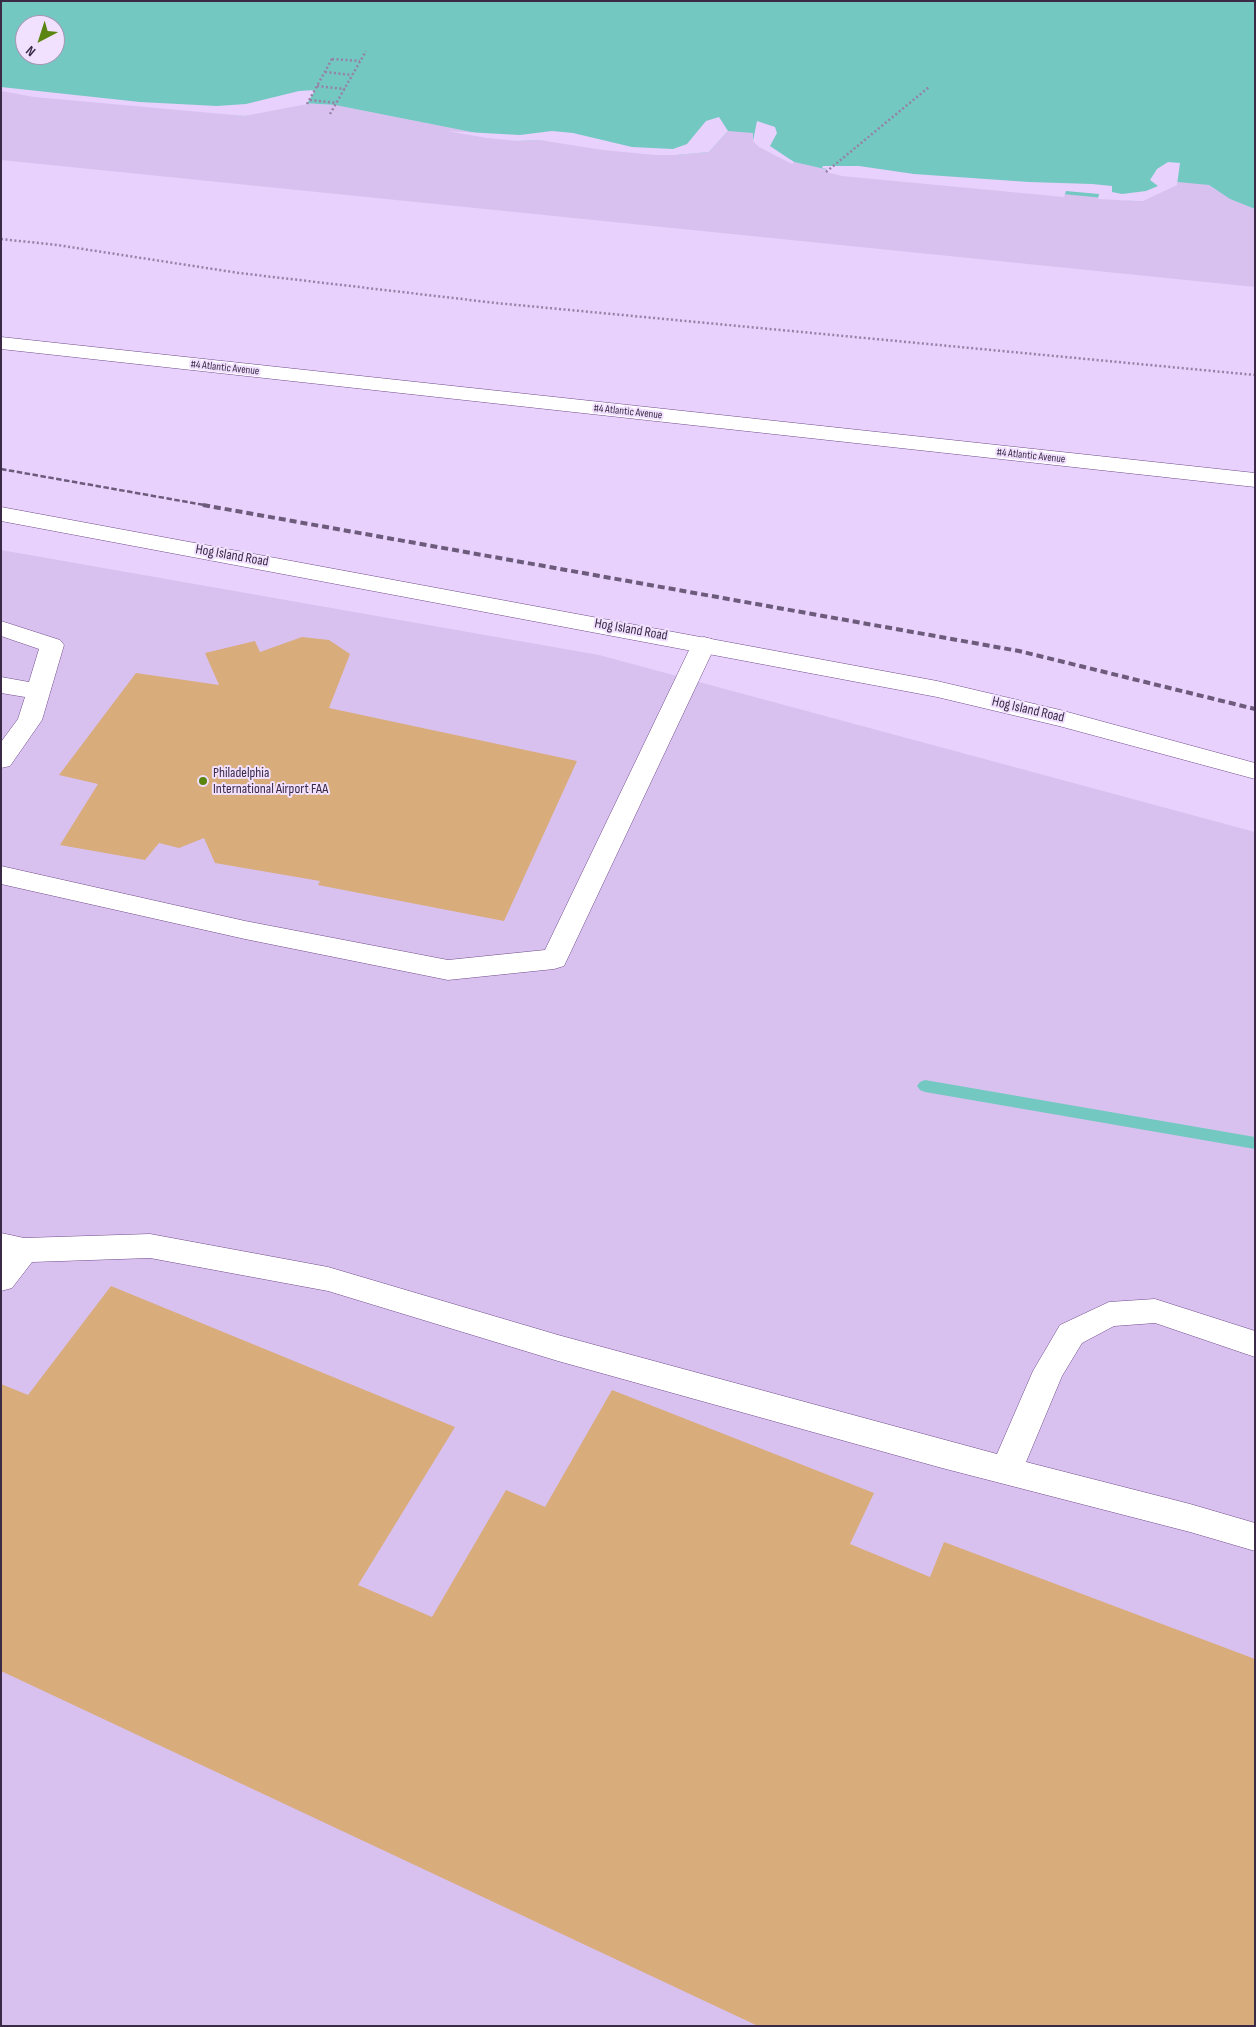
<!DOCTYPE html>
<style>
body{margin:0}
#map{position:relative;width:1256px;height:2027px;overflow:hidden;background:#e8d1fc;font-family:"Sofia Sans Condensed",sans-serif}
canvas{display:block}
.frame{position:absolute;inset:0;border:2px solid #3a2a46;pointer-events:none}
.north{position:absolute;left:15px;top:15px;width:50px;height:50px;box-sizing:border-box;background:#f1e1ff;border:1px solid #a898b5;border-radius:50%;rotate:220deg;font-size:14px;font-weight:700;line-height:20px;text-align:center;color:#3a2a46}
.north::after{content:'';display:block;margin:auto;width:18px;height:22px;background:#5a8510;clip-path:polygon(50% 0,100% 100%,50% 72%,0 100%)}
</style>
<div id="map">
<canvas width="1256" height="2027"></canvas>
<div class="frame"></div>
<div class="north">N</div>
</div>
<script>
const c = document.querySelector('canvas').getContext('2d');
c.lineJoin = 'round';
function fillPath(path, color) { c.fillStyle = color; c.fill(path, 'evenodd'); }
const poly = rows => new Path2D(rows.map(r => 'M' + r).join(''));
function stroke(path, color, width, dash) { c.strokeStyle = color; c.lineWidth = width; c.lineCap = dash ? 'butt' : 'round'; c.setLineDash(dash || []); c.stroke(path); }
function drawText(font, color, halo, rows, align = 'center') {
  c.font = font + ' "Sofia Sans Condensed",sans-serif'; c.lineWidth = 4; c.setLineDash([]); c.textBaseline = 'middle'; c.strokeStyle = halo; c.fillStyle = color; for (const [text, x, y, turn = 0] of rows) {
    c.save(); c.translate(x, y); c.rotate((+turn || 0) * Math.PI / 180); c.textAlign = isNaN(turn) ? turn : align; if (halo) c.strokeText(text, 0, 0); c.fillText(text, 0, 0); c.restore();
  }
}
fillPath(poly([
 [1,1,207,1,1209,185,1230,199,1255,209,1255,287,1,160,1,89,245,116,303,103,335,105,517,141,539,140,676,155,709,152,43,6,25,25],
 [753,141,842,173,794,162],
 [1,550,599,655,1255,832,1255,2026,1,2026]
]), '#d9c1ef');
fillPath(poly([
 [1,1,1255,1,1255,209,1230,199,1209,185,1178,182,1136,201,842,173,794,162,753,141,753,133,728,131,709,152,676,155,539,140,517,141,335,105,303,103,245,116,1,89],
 [25,25,55,25,55,55,25,55]
]), '#74c8c2');
fillPath(poly([
 [1,87,140,102,217,106,246,104,299,91,315,90,307,104,245,116,34,97,1,91],
 [719,117,728,131,709,152,676,155,655,155,603,150,539,140,517,141,487,138,447,131,520,135,552,131,573,133,632,147,673,149,687,144,706,121],
 [757,121,775,127,777,133,770,146,794,162,792,164,759,147,753,141],
 [1168,162,1180,163,1177,185,1143,201,1136,201,1098,199,1099,194,1066,191,1064,197,842,176,826,172,827,169,822,168,823,166,859,166,914,174,1029,182,1092,184,1112,186,1112,192,1122,194,1146,191,1158,186,1150,180,1157,169]
]), '#e8d1fc');
fillPath(poly([
 [925,1080,1255,1137,1255,1149,925,1092,920,1090,917,1086,920,1082,925,1080]
]), '#74c8c2');
fillPath(poly([
 [302,637,329,640,350,654,329,708,577,761,504,921,318,885,320,881,215,863,204,838,179,848,159,843,145,860,60,845,98,784,59,775,136,673,219,685,205,653,255,641,260,652],
 [111,1286,455,1427,358,1585,432,1617,506,1490,545,1507,612,1390,874,1493,850,1544,930,1577,944,1542,1255,1659,1255,2026,758,2026,1,1671,1,1384,28,1395]
]), '#d8ac7b');
const service = poly([
 [1,621,60,640,64,645,42,720,10,766,1,768,1,742,18,719,25,697,1,693,1,677,29,682,39,649,1,636,1,621],
 [704,637,712,639,716,644,564,966,554,969,448,980,245,939,1,884,1,866,245,921,448,960,545,950,692,644,696,639,704,637],
 [1,1233,24,1238,150,1234,328,1267,558,1335,997,1454,1033,1371,1060,1325,1109,1302,1155,1299,1255,1331,1255,1357,1155,1323,1114,1326,1082,1343,1062,1376,1026,1462,1190,1504,1255,1523,1255,1551,1190,1532,942,1468,558,1361,328,1291,150,1258,32,1262,12,1288,1,1291,1,1233]
]);
const minor = poly([
 [1,337,1255,473,1255,487,1,349,1,337]
]);
const tertiary = poly([
 [1,507,937,681,1060,710,1255,763,1255,779,1059,726,937,697,1,521,1,507]
]);
stroke(service, '#714d8c', 1);
stroke(minor, '#714d8c', 1);
stroke(tertiary, '#714d8c', 1);
stroke(poly([
 [332,59,360,61],
 [325,72,352,75],
 [317,86,345,89],
 [310,100,337,103],
 [307,104,333,57],
 [330,114,366,51],
 [826,172,929,87],
 [1,239,57,245,239,273,496,303,1255,375]
]), '#9682a6', 2.5, [2, 2.5]);
fillPath(service, '#fff');
fillPath(minor, '#fff');
fillPath(tertiary, '#fff');
stroke(poly([
 [1,469,210,506]
]), '#6d5b7c', 2.5, [5.5, 2.5]);
stroke(poly([
 [203,505,1019,651,1255,709]
]), '#6d5b7c', 4, [7, 4]);
for (const [x, y, r, color] of [
 [203,781,5,"#5a8510"]
]) { const dot = new Path2D(); dot.arc(x, y, r, 0, 2 * Math.PI); c.fillStyle = color; c.fill(dot); stroke(dot, '#f1e1ff', 2); }
drawText('11px', '#3a2a46', '#f1e1ff', [
 ["#4 Atlantic Avenue",225,368,6],
 ["#4 Atlantic Avenue",628,412,6],
 ["#4 Atlantic Avenue",1031,456,6]
]);
drawText('14px', '#3a2a46', '#f1e1ff', [
 ["Hog Island Road",232,556,10],
 ["Hog Island Road",631,630,10],
 ["Hog Island Road",1028,710,13]
]);
drawText('14px', '#3a2a46', '#f1e1ff', [
 ["Philadelphia",213,773],
 ["International Airport FAA",213,789]
], 'left');
</script>
